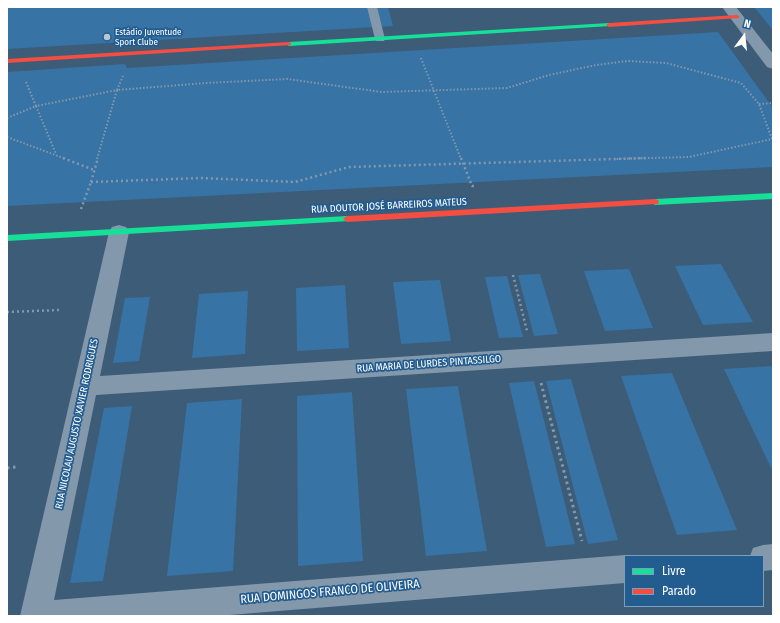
<!DOCTYPE html>
<meta charset="utf-8">
<style>
body{margin:0}
#map{position:relative;width:780px;height:623px;overflow:hidden;background:#3c5c78;font-family:"Fira Sans Condensed",sans-serif}
canvas{display:block}
.frame{position:absolute;inset:0;border:8px solid #fff;pointer-events:none}
.legend{position:absolute;left:624px;top:555px;width:140px;height:52px;box-sizing:border-box;background:#235d90;border:1px solid #7b9ebc;margin:0;padding:5px 7px;list-style:none;font-size:12px;color:#fff}
.legend li{display:flex;align-items:center;gap:8px;height:20px}
.legend b{width:20px;border:1px solid #7b9ebc}
.north{position:absolute;left:724px;top:16px;width:40px;height:40px;-webkit-text-stroke:3px #235d90;paint-order:stroke;rotate:15deg;font-size:11px;font-weight:700;line-height:16px;text-align:center;color:#fff}
.north::after{content:'';display:block;margin:auto;width:14px;height:18px;background:#fff;clip-path:polygon(50% 0,100% 100%,50% 72%,0 100%)}
</style>
<div id="map">
<canvas width="780" height="623"></canvas>
<div class="frame"></div>
<ul class="legend">
<li><b style="height:5px;background:#16e098"></b>Livre</li>
<li><b style="height:5px;background:#f24e42"></b>Parado</li>
</ul>
<div class="north">N</div>
</div>
<script>
const c = document.querySelector('canvas').getContext('2d');
c.lineJoin = 'round';
function fillPath(path, color) { c.fillStyle = color; c.fill(path, 'evenodd'); }
const poly = rows => new Path2D(rows.map(r => 'M' + r).join(''));
function stroke(path, color, width, dash) { c.strokeStyle = color; c.lineWidth = width; c.lineCap = dash ? 'butt' : 'round'; c.setLineDash(dash || []); c.stroke(path); }
function drawText(font, color, halo, rows, align = 'center') {
  c.font = font + ' "Fira Sans Condensed",sans-serif'; c.lineWidth = 3.5; c.setLineDash([]); c.textBaseline = 'middle'; c.strokeStyle = halo; c.fillStyle = color; for (const [text, x, y, turn = 0] of rows) {
    c.save(); c.translate(x, y); c.rotate((+turn || 0) * Math.PI / 180); c.textAlign = isNaN(turn) ? turn : align; if (halo) c.strokeText(text, 0, 0); c.fillText(text, 0, 0); c.restore();
  }
}
fillPath(poly([
 [7,7,388,7,393,26,7,49],
 [754,7,773,7,773,30],
 [718,32,773,108,773,167,7,206,7,72,125,64,127,68],
 [721,264,753,322,703,325,675,266],
 [629,269,653,328,605,331,584,271],
 [540,274,558,334,534,336,518,275],
 [507,276,523,337,499,338,485,277],
 [440,280,451,341,401,344,393,282],
 [345,285,349,348,297,351,296,288],
 [248,291,245,354,192,358,199,294],
 [150,297,139,361,113,363,125,298],
 [773,366,773,472,724,369],
 [672,373,737,530,677,535,621,376],
 [571,379,592,453,618,540,588,544,546,381],
 [534,381,553,456,575,544,546,547,509,383],
 [458,386,487,551,426,556,406,389],
 [352,392,363,561,298,566,297,396],
 [242,399,233,571,167,576,187,403],
 [132,406,103,581,70,583,104,408]
]), '#3873a6');
stroke(poly([
 [421,58,461,159],
 [26,82,36,106,117,90,123,76],
 [759,104,773,103],
 [7,118,36,106,56,154],
 [7,137,66,159],
 [97,159,117,90,206,83,287,79,382,92,507,88,549,75,596,65,628,61,666,63,741,83,759,104,772,139,689,157,614,159]
]), '#8398ab', 2, [1.5, 2]);
stroke(poly([
 [63,158,94,170],
 [461,158,472,186,475,186],
 [91,182,98,158],
 [91,182,201,178,295,182,349,167,648,158],
 [81,209,91,182],
 [513,275,527,331],
 [7,312,59,310]
]), '#8398ab', 2.5, [2, 3]);
stroke(poly([
 [541,383,582,541],
 [7,468,16,467]
]), '#8398ab', 3, [2.5, 3.5]);
fillPath(poly([
 [367,7,377,7,385,39,384,41,376,41,375,39,367,7]
]), '#8398ab');
fillPath(poly([
 [722,7,736,7,773,54,773,69,767,67,722,7],
 [119,225,126,227,129,232,100,376,773,333,773,351,96,395,54,600,625,555,627,556,625,556,625,583,217,616,20,616,109,232,112,227,119,225],
 [773,544,773,570,763,571,763,556,750,556,753,548,763,545,773,544]
]), '#8398ab');
fillPath(poly([
 [609,23,611,24,611,26,289,46,286,44,289,42,609,23],
 [773,193,773,199,655,205,651,202,655,199,773,193],
 [347,216,351,219,350,221,7,241,7,235,347,216]
]), '#16e098');
fillPath(poly([
 [737,15,739,16,739,18,609,27,606,25,609,23,737,15],
 [289,42,291,43,291,45,7,63,7,59,289,42],
 [655,199,658,200,659,202,658,204,347,222,343,219,347,216,655,199]
]), '#f24e42');
for (const [x, y, r, color] of [
 [107,37,4,"#bbc6d0"]
]) { const dot = new Path2D(); dot.arc(x, y, r, 0, 2 * Math.PI); c.fillStyle = color; c.fill(dot); stroke(dot, '#235d90', 1.5); }
drawText('9px', '#fff', '#235d90', [
 ["Estádio Juventude",115,32],
 ["Sport Clube",115,42]
], 'left');
drawText('10px', '#fff', '#235d90', [
 ["RUA DOUTOR JOSÉ BARREIROS MATEUS",389,206,-3],
 ["RUA MARIA DE LURDES PINTASSILGO",429,364,-4],
 ["RUA NICOLAU AUGUSTO XAVIER RODRIGUES",77,424,-78]
]);
drawText('12px', '#fff', '#235d90', [
 ["RUA DOMINGOS FRANCO DE OLIVEIRA",330,592,-5]
]);
</script>
